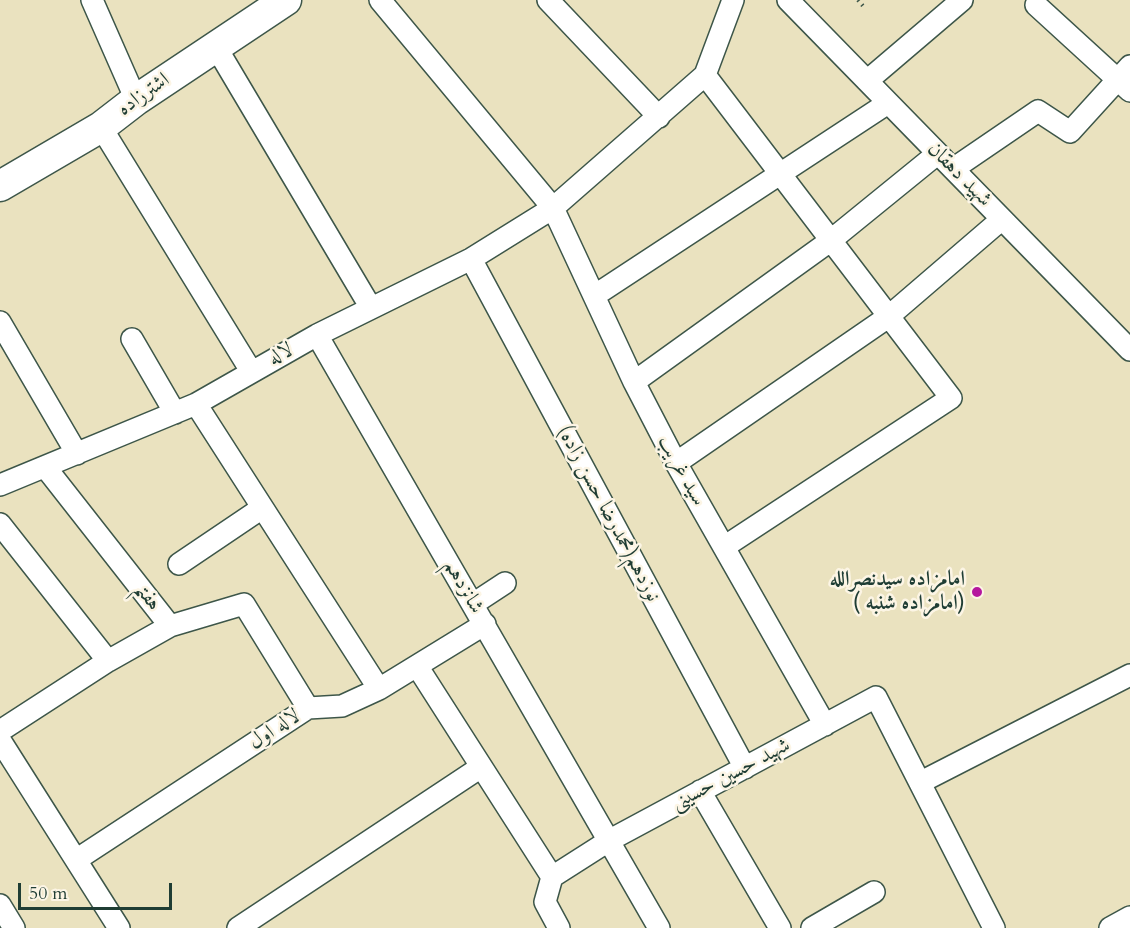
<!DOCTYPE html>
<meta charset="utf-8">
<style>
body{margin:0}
#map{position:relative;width:1130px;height:928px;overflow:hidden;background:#eae2bf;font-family:Cardo,serif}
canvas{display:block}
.scale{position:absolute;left:18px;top:883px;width:154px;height:27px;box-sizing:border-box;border:3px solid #1f3d34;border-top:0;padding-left:8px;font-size:18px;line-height:21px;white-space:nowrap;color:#1f3d34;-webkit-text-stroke:4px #fcf5e5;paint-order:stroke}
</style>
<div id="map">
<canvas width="1130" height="928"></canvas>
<div class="scale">50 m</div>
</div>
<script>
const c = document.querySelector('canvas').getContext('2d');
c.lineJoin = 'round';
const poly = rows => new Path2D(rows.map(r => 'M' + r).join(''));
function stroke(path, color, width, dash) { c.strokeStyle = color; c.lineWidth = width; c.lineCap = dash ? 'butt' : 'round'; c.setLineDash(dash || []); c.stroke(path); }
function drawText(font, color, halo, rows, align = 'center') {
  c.font = font + ' Cardo,Amiri,serif'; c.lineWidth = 5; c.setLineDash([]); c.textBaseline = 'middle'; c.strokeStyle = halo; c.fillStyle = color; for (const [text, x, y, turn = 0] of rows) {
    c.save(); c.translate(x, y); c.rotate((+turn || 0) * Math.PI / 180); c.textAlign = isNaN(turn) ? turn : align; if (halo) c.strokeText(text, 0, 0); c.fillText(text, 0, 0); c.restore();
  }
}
const street = poly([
 [92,0,136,100],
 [380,0,553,208,634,382,676,463,825,725],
 [548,0,659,117],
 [788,0,1130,350],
 [1036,5,1130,91],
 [216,47,371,308],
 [705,75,951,398,724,547],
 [867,81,962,0],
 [101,127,251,371],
 [953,169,1038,111,1070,132,1130,66],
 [471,259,745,768],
 [594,296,888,103],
 [0,322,77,454],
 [317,335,659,928],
 [132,339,175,413],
 [634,382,830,241,937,154],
 [196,404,379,689],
 [676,463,888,317,1002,219],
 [46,468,170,626,244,604,308,708],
 [0,485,196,404,317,335,471,259,553,208,705,75,733,0],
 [0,524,108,661],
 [179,564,262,508],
 [473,604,505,583],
 [417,666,552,877],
 [0,731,108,661,170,626],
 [0,740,119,928],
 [921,782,1130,675],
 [700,791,780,928],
 [76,860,308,708,342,706,379,689,485,624],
 [0,905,14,928],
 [238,928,481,767],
 [559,928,545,902,552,877,610,840,876,697,994,928],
 [812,928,874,892],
 [1110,928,1130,917]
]);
const secondary = poly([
 [0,186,101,127,136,100,286,0]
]);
stroke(street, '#3d5649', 24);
stroke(secondary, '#3d5649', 33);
stroke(poly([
 [858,0,863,6]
]), '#3d5649', 4, [1.5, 4.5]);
stroke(street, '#fff', 21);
stroke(secondary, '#fff', 30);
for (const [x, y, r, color] of [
 [977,592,6,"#b5179e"]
]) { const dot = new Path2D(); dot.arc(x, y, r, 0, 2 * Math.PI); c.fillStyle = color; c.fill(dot); stroke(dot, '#fcf5e5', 2); }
drawText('21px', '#1f3d34', '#fcf5e5', [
 ["اشترزاده",144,95,-35],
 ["شهید دهقان",959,175,45],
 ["لاله",281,355,-29],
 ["سید غریب",681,471,61],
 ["نوزدهم(محمدرضا حسن زاده)",608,514,62],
 ["شانزدهم",463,587,60],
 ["هفتم",147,597,52],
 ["لاله اول",275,730,-33],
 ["شهید حسین حسینی",731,775,-28]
]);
drawText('bold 21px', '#1f3d34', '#fcf5e5', [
 ["امامزاده سیدنصرالله",965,580],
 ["( امامزاده شنبه)",965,604]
], 'right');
</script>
